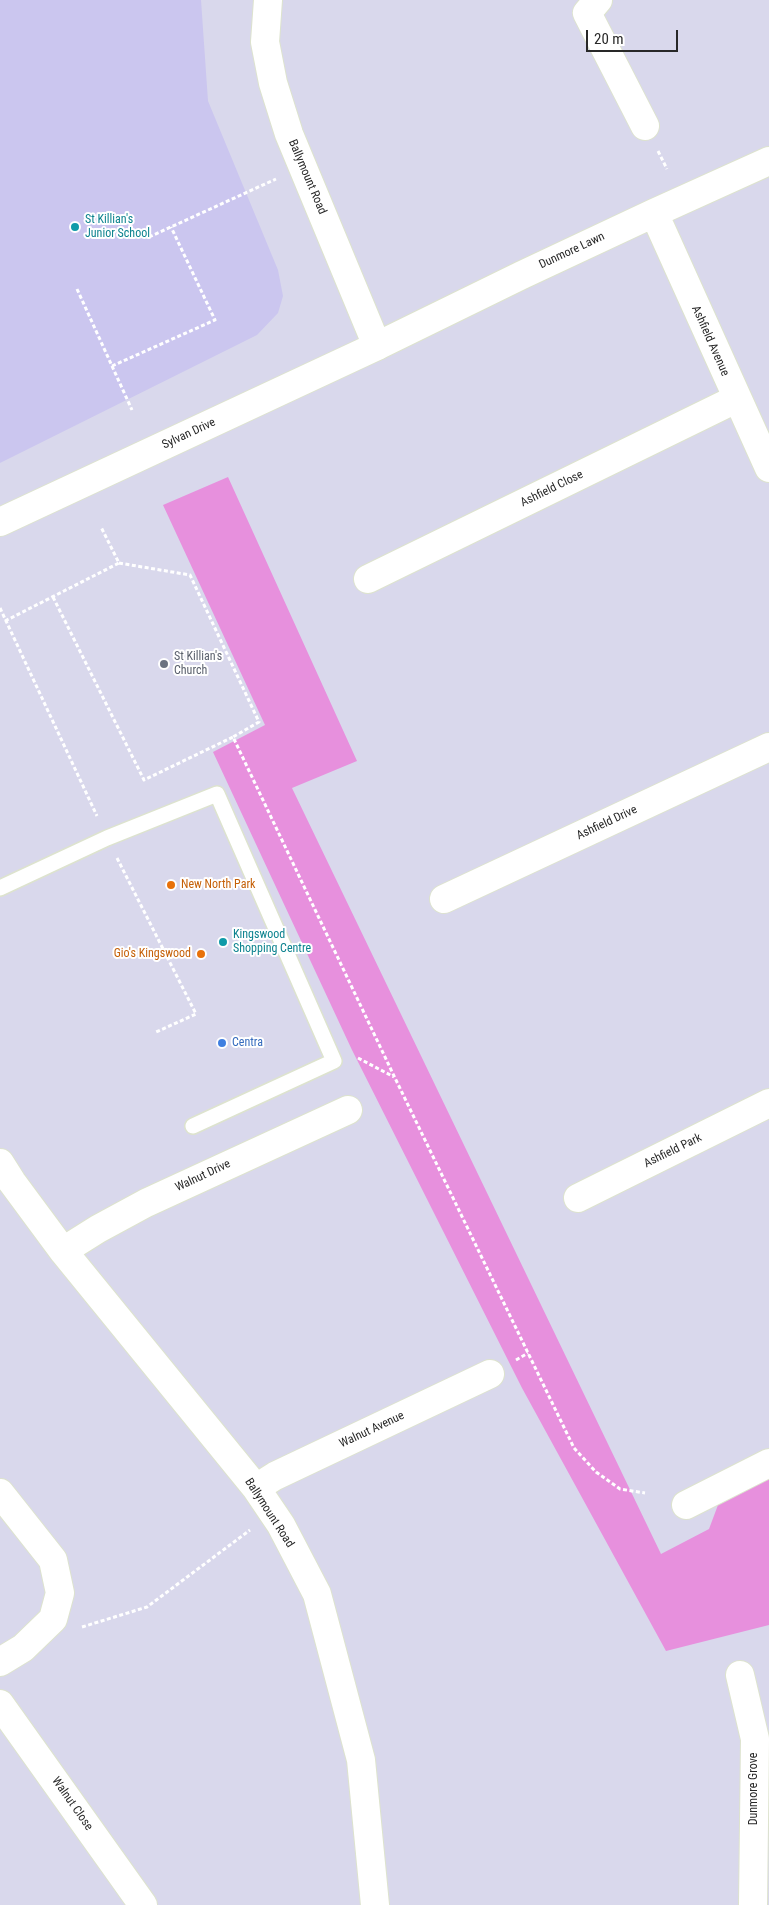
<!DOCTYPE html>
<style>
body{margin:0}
#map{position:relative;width:769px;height:1905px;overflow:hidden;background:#d9d8ec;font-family:"Roboto Condensed",sans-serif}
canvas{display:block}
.scale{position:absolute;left:586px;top:30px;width:92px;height:22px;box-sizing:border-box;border:2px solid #282828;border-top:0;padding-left:6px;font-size:15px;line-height:18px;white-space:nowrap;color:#282828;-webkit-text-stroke:4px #fff;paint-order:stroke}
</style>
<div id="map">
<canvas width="769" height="1905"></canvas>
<div class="scale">20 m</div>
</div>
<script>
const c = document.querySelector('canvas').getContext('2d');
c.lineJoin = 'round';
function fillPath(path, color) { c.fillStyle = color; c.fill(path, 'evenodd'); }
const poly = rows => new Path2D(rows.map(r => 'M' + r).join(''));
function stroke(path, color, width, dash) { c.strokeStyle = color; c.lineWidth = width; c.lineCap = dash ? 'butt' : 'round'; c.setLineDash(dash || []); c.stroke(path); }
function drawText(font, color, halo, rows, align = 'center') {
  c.font = font + ' "Roboto Condensed",sans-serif'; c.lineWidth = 4; c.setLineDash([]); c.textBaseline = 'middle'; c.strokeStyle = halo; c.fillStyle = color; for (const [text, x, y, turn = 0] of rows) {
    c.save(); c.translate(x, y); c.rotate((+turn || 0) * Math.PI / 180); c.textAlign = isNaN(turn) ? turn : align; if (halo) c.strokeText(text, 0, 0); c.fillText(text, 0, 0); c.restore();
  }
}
fillPath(poly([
 [0,0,201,0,208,101,278,270,283,296,278,313,257,335,0,463]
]), '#cbc6ef');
fillPath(poly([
 [228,477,357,761,292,788,661,1554,709,1529,718,1505,769,1479,769,1625,666,1651,522,1388,352,1050,213,752,265,725,163,505]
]), '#e790dd');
const service = poly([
 [0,888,107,838,217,794,334,1061,193,1126]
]);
const minor = poly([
 [598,0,587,13,645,126],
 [654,213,769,468],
 [377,346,522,275,654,213,769,161],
 [368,579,736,399],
 [444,899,769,747],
 [0,1163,12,1182,63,1251,256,1488,281,1525,317,1594,361,1760,375,1905],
 [578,1198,769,1103],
 [63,1251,98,1229,146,1203,348,1110],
 [256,1488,275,1476,490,1374],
 [0,1493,53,1560,60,1593,53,1619,23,1648,0,1662],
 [686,1505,769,1463],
 [740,1675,755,1739,753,1905],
 [0,1704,143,1905]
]);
const tertiary = poly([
 [0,522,377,346,289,134,273,83,265,42,268,0]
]);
stroke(service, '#dde3ce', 18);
stroke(minor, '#dde3ce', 30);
stroke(tertiary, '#dde3ce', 30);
stroke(poly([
 [658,151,667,169],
 [149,237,276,179],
 [77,289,132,410],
 [112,366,215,320,171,227],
 [119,563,190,575,259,722,233,737,395,1078,574,1448,596,1472,620,1489,645,1493],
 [53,597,144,780,233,737],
 [0,608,97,816],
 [5,621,119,563,101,527],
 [117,858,196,1014,154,1033],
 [358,1058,394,1077],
 [516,1360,528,1353],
 [82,1627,147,1607,250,1530]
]), '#fff', 3, [4, 2.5]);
stroke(service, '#fff', 15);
stroke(minor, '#fff', 28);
stroke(tertiary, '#fff', 28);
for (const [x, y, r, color] of [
 [75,227,5,"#0f9aa8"],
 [164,664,5,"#6b7280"],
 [171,885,5,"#e8710a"],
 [223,942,5,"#0f9aa8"],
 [201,954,5,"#e8710a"],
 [222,1043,5,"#3f7fe0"]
]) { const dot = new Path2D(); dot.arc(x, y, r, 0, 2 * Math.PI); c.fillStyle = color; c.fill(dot); stroke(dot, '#fff', 2); }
drawText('12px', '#282828', '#fff', [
 ["Ballymount Road",307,177,67],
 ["Dunmore Lawn",572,251,-25],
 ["Ashfield Avenue",710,341,66],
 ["Sylvan Drive",189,434,-25],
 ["Ashfield Close",552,489,-26],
 ["Ashfield Drive",607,823,-25],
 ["Ashfield Park",673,1151,-26],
 ["Walnut Drive",203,1176,-25],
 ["Walnut Avenue",372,1430,-25],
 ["Ballymount Road",269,1513,57],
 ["Dunmore Grove",754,1789,-90],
 ["Walnut Close",72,1804,55]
]);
drawText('12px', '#0d838f', '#fff', [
 ["St Killian's",85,220],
 ["Junior School",85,234],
 ["Kingswood",233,935],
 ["Shopping Centre",233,949]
], 'left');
drawText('12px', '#5b616d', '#fff', [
 ["St Killian's",174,657],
 ["Church",174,671]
], 'left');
drawText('12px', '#c56008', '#fff', [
 ["New North Park",181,885],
 ["Gio's Kingswood",191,954,"right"]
], 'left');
drawText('12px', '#366cbe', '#fff', [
 ["Centra",232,1043]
], 'left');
</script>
